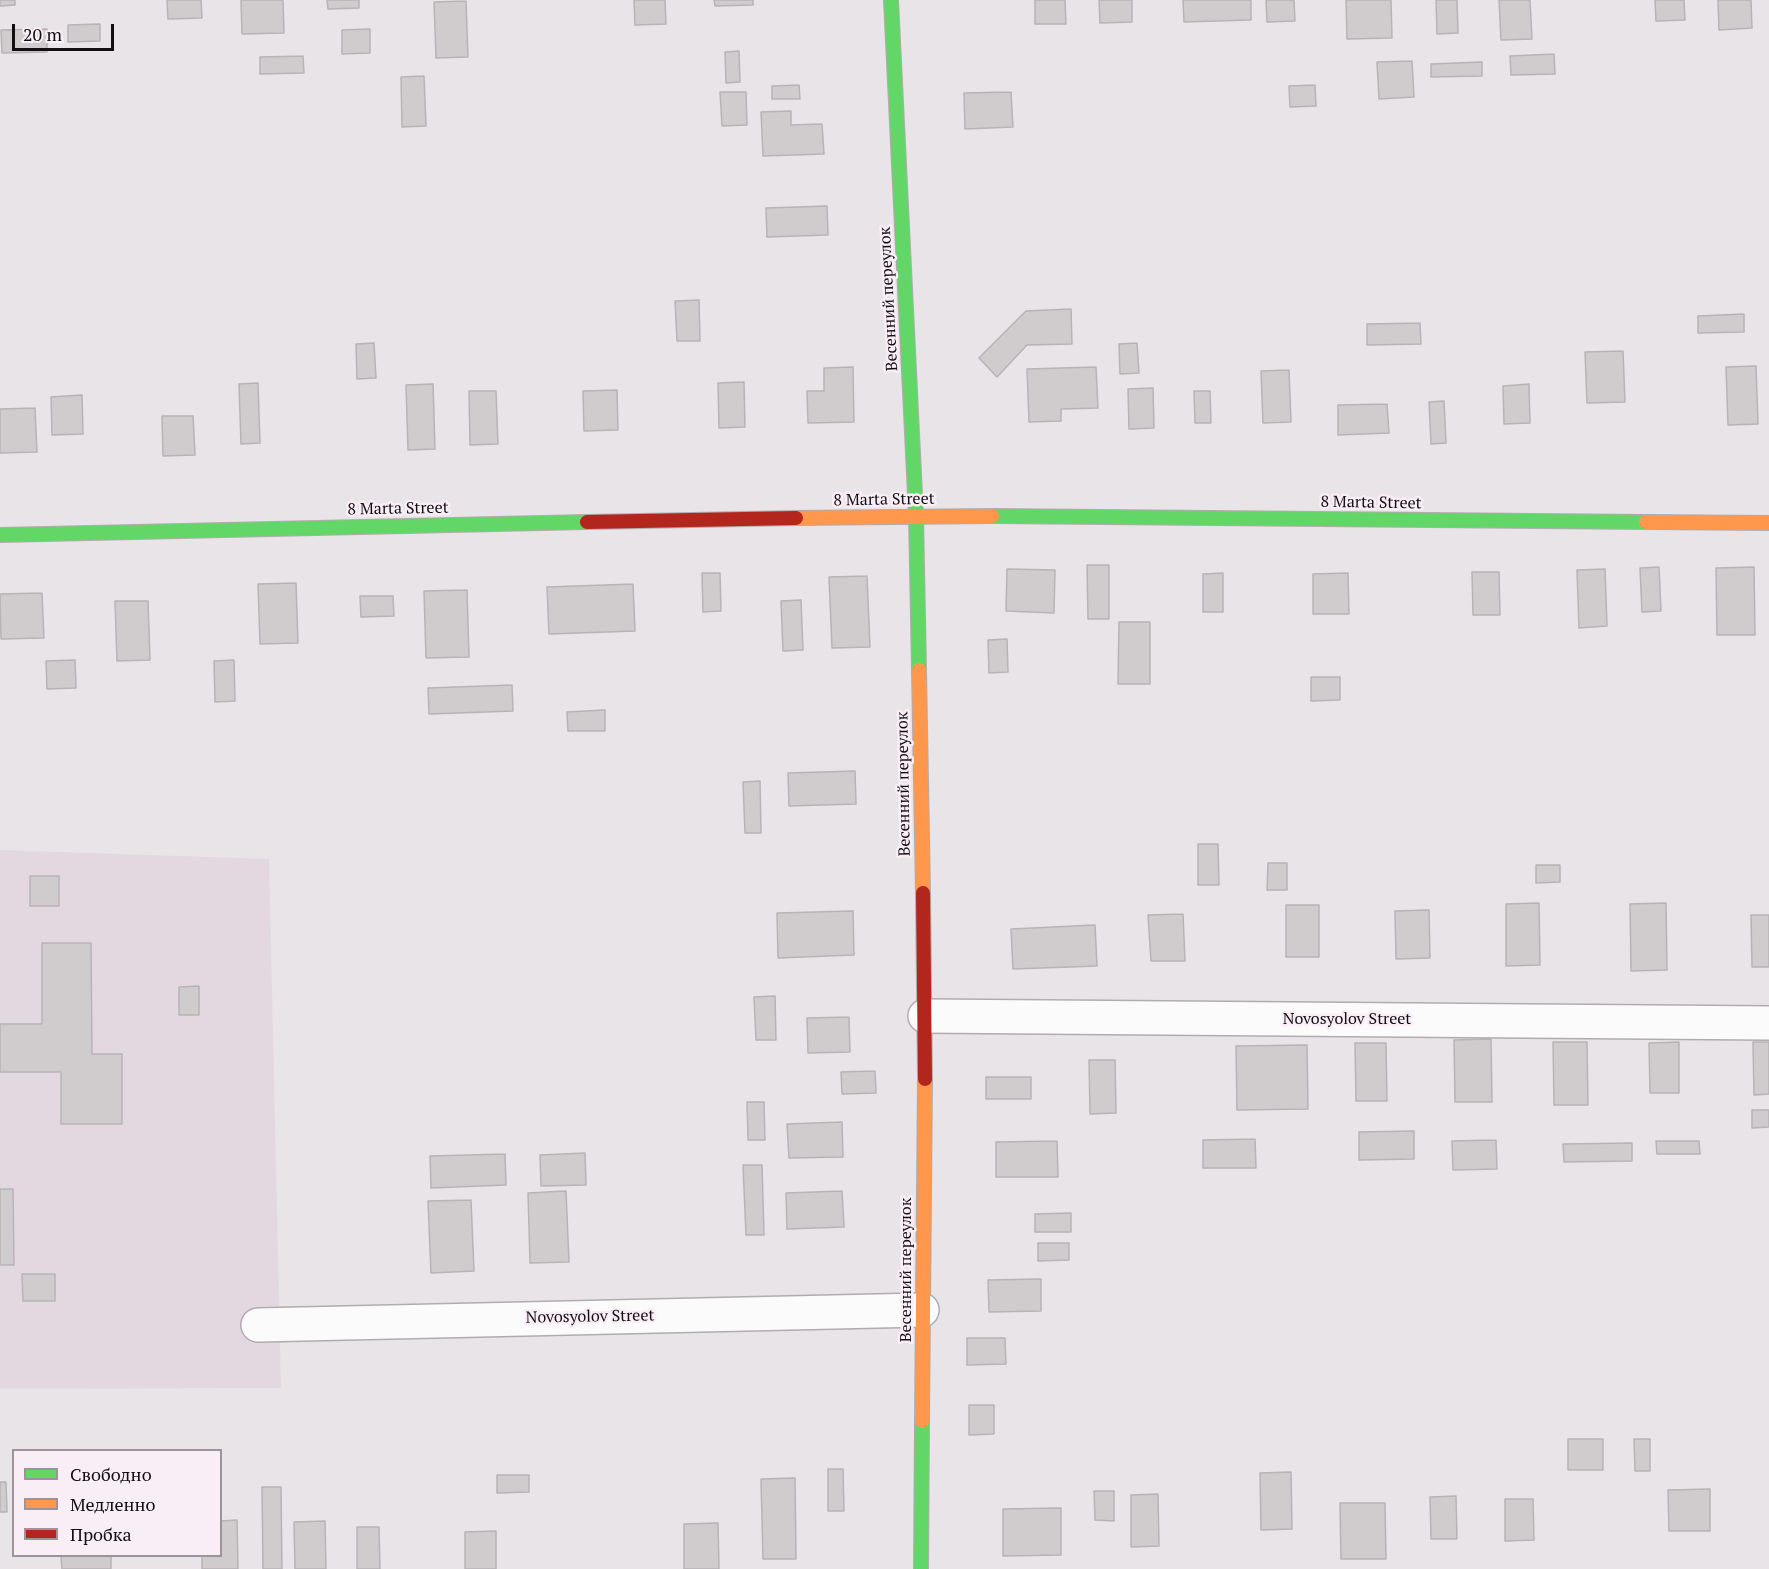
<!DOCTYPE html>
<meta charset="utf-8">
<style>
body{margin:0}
#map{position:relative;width:1769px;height:1569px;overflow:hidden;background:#e9e4e7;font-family:"PT Serif",serif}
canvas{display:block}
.legend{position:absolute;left:12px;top:1449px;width:210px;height:108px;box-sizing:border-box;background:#faeef6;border:2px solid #9d949a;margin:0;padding:8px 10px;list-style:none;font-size:18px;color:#120e11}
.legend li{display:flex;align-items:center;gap:12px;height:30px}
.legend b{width:30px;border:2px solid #9d949a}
.scale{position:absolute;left:12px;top:24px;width:102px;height:27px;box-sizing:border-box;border:3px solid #120e11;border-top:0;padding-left:8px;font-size:18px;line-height:21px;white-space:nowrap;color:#120e11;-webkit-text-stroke:4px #faeef6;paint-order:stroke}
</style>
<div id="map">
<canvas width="1769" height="1569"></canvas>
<ul class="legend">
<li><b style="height:8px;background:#63d668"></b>Свободно</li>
<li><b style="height:8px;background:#ff974d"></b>Медленно</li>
<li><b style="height:8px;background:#b3261e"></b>Пробка</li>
</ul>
<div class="scale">20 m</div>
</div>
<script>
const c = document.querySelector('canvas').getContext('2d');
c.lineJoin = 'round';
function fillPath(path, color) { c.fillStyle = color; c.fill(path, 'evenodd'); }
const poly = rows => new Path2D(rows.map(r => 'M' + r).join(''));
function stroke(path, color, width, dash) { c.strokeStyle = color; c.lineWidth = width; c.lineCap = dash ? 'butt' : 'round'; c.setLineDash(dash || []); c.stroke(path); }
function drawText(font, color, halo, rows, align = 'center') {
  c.font = font + ' "PT Serif",serif'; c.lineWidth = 5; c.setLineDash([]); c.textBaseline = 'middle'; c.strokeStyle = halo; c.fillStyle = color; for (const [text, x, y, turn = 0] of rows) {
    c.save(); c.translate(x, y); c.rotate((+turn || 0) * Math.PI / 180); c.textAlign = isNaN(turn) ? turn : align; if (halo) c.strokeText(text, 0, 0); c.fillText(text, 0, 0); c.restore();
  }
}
fillPath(poly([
 [0,850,269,859,281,1388,0,1389]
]), '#e4d8e0');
const building = poly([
 [0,0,15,0,15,5,0,6,0,0],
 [167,0,201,0,202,18,168,19,167,0],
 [241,0,283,0,284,33,242,34,241,0],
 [327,0,359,0,359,8,328,9,327,0],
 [634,0,665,0,666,24,635,25,634,0],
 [714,0,753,0,753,5,715,6,714,0],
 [1035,0,1065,0,1066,24,1035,24,1035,0],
 [1099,0,1132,0,1132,22,1100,23,1099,0],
 [1183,0,1251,0,1251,20,1184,22,1183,0],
 [1266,0,1294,0,1295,21,1267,22,1266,0],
 [1346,0,1391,0,1392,38,1347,39,1346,0],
 [1436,0,1457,0,1458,33,1437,34,1436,0],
 [1499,0,1530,0,1532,39,1501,40,1499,0],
 [1655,0,1684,0,1685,20,1656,21,1655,0],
 [1718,0,1751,0,1752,28,1719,30,1718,0],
 [466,1,468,57,436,58,434,2,466,1],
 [100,24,100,41,68,42,68,25,100,24],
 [47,29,47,52,2,53,1,30,47,29],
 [370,29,370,53,342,54,342,30,370,29],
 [739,51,740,82,726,83,725,52,739,51],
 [1554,54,1555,74,1511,75,1510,56,1554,54],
 [303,56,304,73,260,74,260,57,303,56],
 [1412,61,1414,97,1379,99,1377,62,1412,61],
 [1482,62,1482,76,1431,77,1431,64,1482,62],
 [424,76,426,126,402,127,401,77,424,76],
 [799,85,800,99,772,99,772,86,799,85],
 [1315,85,1316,106,1290,107,1289,86,1315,85],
 [720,92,746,92,747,125,722,126,720,92],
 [1011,92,1013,127,965,129,964,93,1011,92],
 [791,111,791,125,822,124,824,154,763,156,761,112,791,111],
 [827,206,828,235,767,237,766,208,827,206],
 [699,300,700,341,677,341,675,301,699,300],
 [1071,309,1072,344,1027,345,997,377,979,358,1026,311,1071,309],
 [1744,314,1744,332,1698,333,1698,316,1744,314],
 [1420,323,1421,344,1367,345,1367,324,1420,323],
 [374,343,376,378,357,379,356,344,374,343],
 [1137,343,1139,373,1120,374,1119,344,1137,343],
 [1623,351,1625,402,1587,403,1585,352,1623,351],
 [1756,366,1758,424,1728,425,1726,367,1756,366],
 [853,367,854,422,808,423,807,391,824,391,824,368,853,367],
 [1096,367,1098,408,1061,409,1061,421,1029,422,1027,369,1096,367],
 [1289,370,1291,422,1263,423,1261,371,1289,370],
 [744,382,745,427,719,428,718,383,744,382],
 [258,383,260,443,241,444,239,384,258,383],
 [433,384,435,449,408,450,406,385,433,384],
 [1529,384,1530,423,1504,424,1503,386,1529,384],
 [1153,388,1154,428,1129,429,1128,389,1153,388],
 [617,390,618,430,584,431,583,391,617,390],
 [469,391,496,391,498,444,470,445,469,391],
 [1194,391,1210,391,1211,423,1195,423,1194,391],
 [82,395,83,434,52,435,51,397,82,395],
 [1444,401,1446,443,1431,444,1429,402,1444,401],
 [1387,404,1389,433,1338,435,1338,405,1387,404],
 [35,408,37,452,0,453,0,409,35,408],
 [162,416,193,416,195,455,163,456,162,416],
 [1087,565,1109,565,1109,619,1088,619,1087,565],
 [1659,567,1661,611,1642,612,1640,568,1659,567],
 [1754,567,1755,635,1717,635,1716,568,1754,567],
 [1007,569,1055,570,1054,613,1006,611,1007,569],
 [1605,569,1607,626,1579,628,1577,570,1605,569],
 [1472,572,1499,572,1500,615,1473,615,1472,572],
 [702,573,720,573,721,611,703,612,702,573],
 [1223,573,1223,612,1203,612,1203,574,1223,573],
 [1348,573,1349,614,1313,614,1313,574,1348,573],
 [867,576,870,647,832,648,829,577,867,576],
 [296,583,298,643,260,644,258,584,296,583],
 [633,584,635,631,549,634,547,587,633,584],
 [467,590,469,657,426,658,424,591,467,590],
 [42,593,44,638,1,639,0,594,42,593],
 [360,596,393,596,394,616,361,617,360,596],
 [801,600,803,650,783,651,781,601,801,600],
 [115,601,148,601,150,660,117,661,115,601],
 [1119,622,1150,622,1150,684,1118,684,1119,622],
 [1007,639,1008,672,989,673,988,640,1007,639],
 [75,660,76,688,47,689,46,661,75,660],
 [234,660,235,701,215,702,214,661,234,660],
 [1311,677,1340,677,1340,700,1311,701,1311,677],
 [512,685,513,711,429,714,428,688,512,685],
 [605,710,605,731,568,731,567,712,605,710],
 [855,771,856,804,789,806,788,773,855,771],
 [760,781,761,833,745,833,743,782,760,781],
 [1198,844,1218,844,1219,885,1198,885,1198,844],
 [1268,863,1287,863,1287,890,1267,890,1268,863],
 [1536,865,1560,865,1560,882,1536,883,1536,865],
 [30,876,59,876,59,906,30,906,30,876],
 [1539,903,1540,965,1506,966,1506,904,1539,903],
 [1666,903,1667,970,1631,971,1630,904,1666,903],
 [1286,905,1319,905,1319,957,1286,957,1286,905],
 [1429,910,1430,958,1396,959,1395,911,1429,910],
 [853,911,854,955,778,958,777,913,853,911],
 [1183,914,1185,961,1151,961,1148,915,1183,914],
 [1751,915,1769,915,1769,967,1752,967,1751,915],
 [1095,925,1097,966,1013,969,1011,929,1095,925],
 [42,943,91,943,92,1054,122,1054,122,1124,61,1124,61,1072,0,1072,0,1024,42,1024,42,943],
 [199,986,199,1015,179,1015,179,987,199,986],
 [775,996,776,1040,756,1040,754,997,775,996],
 [849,1017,850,1052,808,1053,807,1018,849,1017],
 [1491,1039,1492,1102,1455,1102,1454,1040,1491,1039],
 [1553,1042,1587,1042,1588,1105,1554,1105,1553,1042],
 [1679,1042,1679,1093,1650,1093,1649,1043,1679,1042],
 [1753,1042,1769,1042,1769,1094,1754,1095,1753,1042],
 [1355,1043,1386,1043,1387,1101,1356,1101,1355,1043],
 [1307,1045,1308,1109,1237,1110,1236,1046,1307,1045],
 [1089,1060,1115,1060,1116,1113,1090,1114,1089,1060],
 [875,1071,876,1093,842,1094,841,1072,875,1071],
 [986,1077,1031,1077,1031,1099,986,1099,986,1077],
 [747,1102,764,1102,765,1140,748,1140,747,1102],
 [1752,1110,1769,1110,1769,1127,1752,1128,1752,1110],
 [842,1122,843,1157,789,1158,787,1124,842,1122],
 [1414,1131,1414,1159,1359,1160,1359,1132,1414,1131],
 [1255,1139,1256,1168,1203,1168,1203,1140,1255,1139],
 [1496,1140,1497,1169,1453,1170,1452,1141,1496,1140],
 [1057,1141,1058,1177,996,1177,996,1142,1057,1141],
 [1656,1141,1699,1141,1700,1154,1657,1154,1656,1141],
 [1632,1143,1632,1161,1564,1162,1563,1144,1632,1143],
 [585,1153,586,1185,541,1186,540,1155,585,1153],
 [505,1154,506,1185,431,1188,430,1156,505,1154],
 [743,1165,762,1165,764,1235,746,1235,743,1165],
 [0,1189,13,1189,14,1265,0,1265,0,1189],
 [566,1191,569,1262,530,1263,528,1193,566,1191],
 [842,1191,844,1227,787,1229,786,1193,842,1191],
 [471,1200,474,1271,431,1273,428,1201,471,1200],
 [1071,1213,1071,1232,1035,1232,1035,1214,1071,1213],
 [1038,1243,1069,1243,1069,1260,1038,1261,1038,1243],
 [22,1274,55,1274,55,1301,23,1301,22,1274],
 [1041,1279,1041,1311,989,1312,988,1280,1041,1279],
 [967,1338,1005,1338,1006,1364,967,1365,967,1338],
 [969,1405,994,1405,994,1434,969,1435,969,1405],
 [1568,1439,1603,1439,1603,1470,1568,1470,1568,1439],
 [1634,1439,1650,1439,1650,1471,1635,1471,1634,1439],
 [828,1469,843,1469,844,1511,828,1511,828,1469],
 [1291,1472,1292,1529,1261,1530,1260,1473,1291,1472],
 [497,1475,529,1475,529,1492,497,1493,497,1475],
 [795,1478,796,1559,763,1559,761,1479,795,1478],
 [0,1482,6,1482,7,1512,0,1512,0,1482],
 [262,1487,281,1487,282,1569,263,1569,262,1487],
 [1710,1489,1710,1531,1669,1531,1668,1490,1710,1489],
 [1094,1491,1114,1491,1114,1521,1095,1520,1094,1491],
 [1158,1494,1159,1546,1131,1547,1131,1495,1158,1494],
 [1456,1496,1457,1539,1431,1539,1430,1497,1456,1496],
 [1505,1499,1533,1499,1534,1540,1505,1541,1505,1499],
 [1340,1503,1385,1503,1386,1559,1341,1559,1340,1503],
 [1061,1508,1061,1555,1003,1556,1003,1509,1061,1508],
 [237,1520,238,1569,202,1569,202,1556,220,1556,220,1521,237,1520],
 [325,1521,326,1569,295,1569,294,1522,325,1521],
 [718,1523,719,1569,684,1569,684,1524,718,1523],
 [357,1527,379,1527,380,1569,357,1569,357,1527],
 [496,1531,496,1569,465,1569,465,1532,496,1531],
 [61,1556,111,1556,111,1569,62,1569,61,1556]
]);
fillPath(building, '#d0ccce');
stroke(building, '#b8b3b6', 1.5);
const street = poly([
 [925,1016,1769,1023],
 [258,1325,922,1310]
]);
const fast = poly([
 [891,0,916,515,919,670],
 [992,516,1646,522],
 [0,535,587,522],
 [921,1569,922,1421]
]);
const slow = poly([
 [796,518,992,516],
 [1646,522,1769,523],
 [919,670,923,893],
 [922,1421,925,1079]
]);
const jam = poly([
 [587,522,796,518],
 [923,893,925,1079]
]);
stroke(street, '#b1acaf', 36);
stroke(fast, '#b1acaf', 16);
stroke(slow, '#b1acaf', 16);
stroke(jam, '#b1acaf', 16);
stroke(street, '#fcfbfb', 33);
stroke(fast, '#63d668', 14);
stroke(slow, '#ff974d', 14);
stroke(jam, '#b3261e', 14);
drawText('16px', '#120e11', '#faeef6', [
 ["Весенний переулок",889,299,-93],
 ["8 Marta Street",884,500,-1],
 ["8 Marta Street",1371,503,1],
 ["8 Marta Street",398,509,-1],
 ["Весенний переулок",904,784,-91],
 ["Novosyolov Street",1347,1019],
 ["Весенний переулок",906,1270,-90],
 ["Novosyolov Street",590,1317,-1]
]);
</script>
